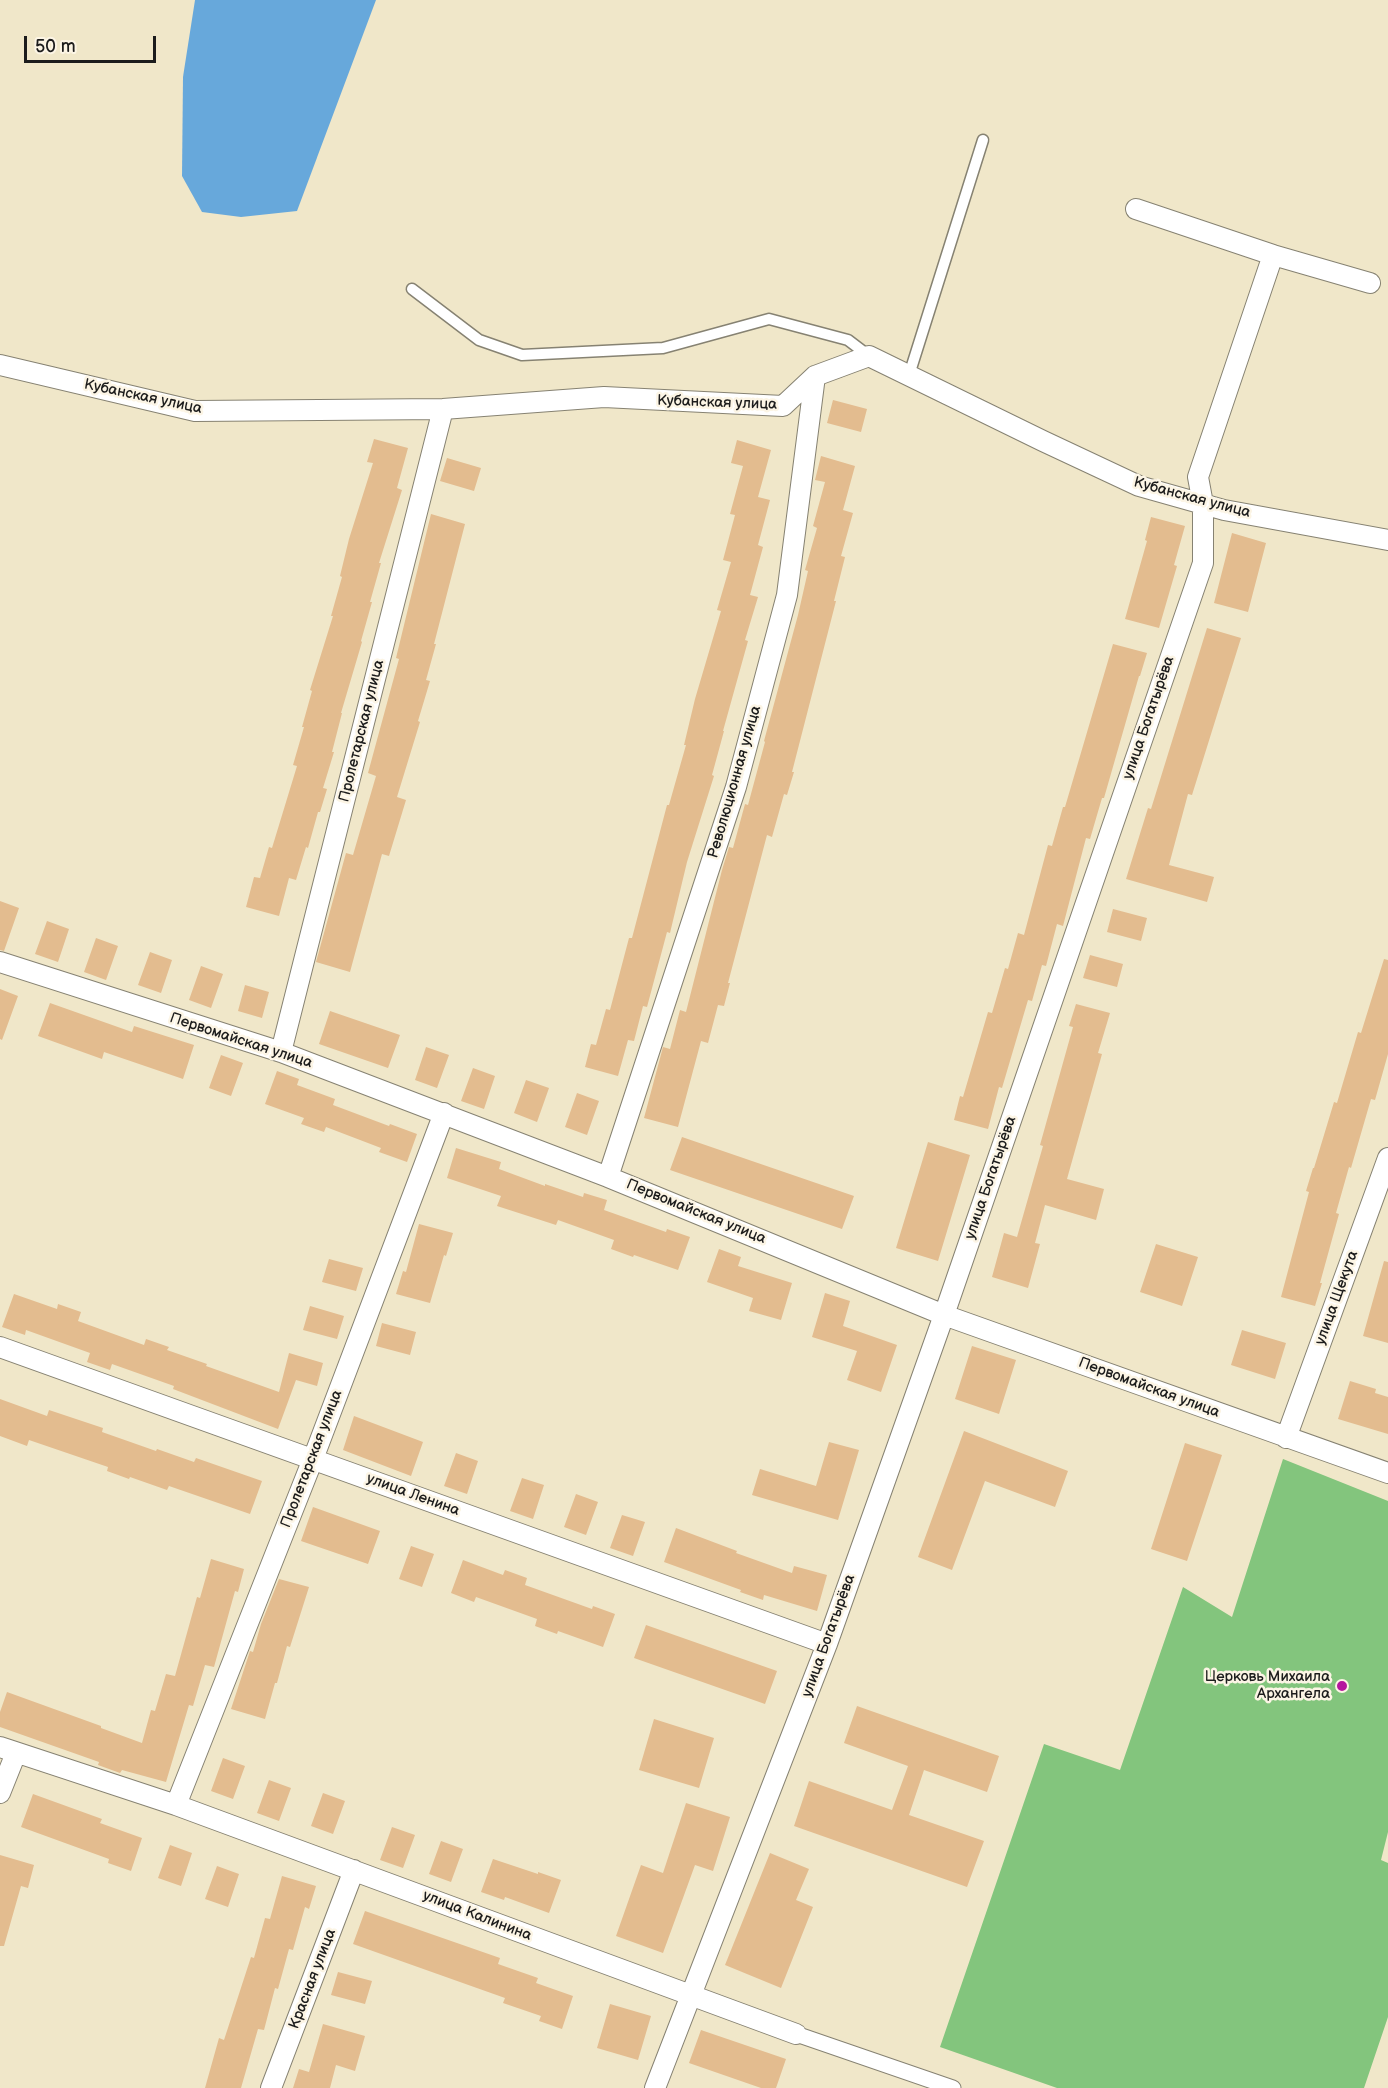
<!DOCTYPE html>
<meta charset="utf-8">
<style>
body{margin:0}
#map{position:relative;width:1388px;height:2088px;overflow:hidden;background:#f0e7c9;font-family:"Balsamiq Sans",sans-serif}
canvas{display:block}
.scale{position:absolute;left:24px;top:36px;width:132px;height:27px;box-sizing:border-box;border:3px solid #1c1c1c;border-top:0;padding-left:8px;font-size:18px;line-height:21px;white-space:nowrap;color:#1c1c1c;-webkit-text-stroke:4px #fcf5e5;paint-order:stroke}
</style>
<div id="map">
<canvas width="1388" height="2088"></canvas>
<div class="scale">50 m</div>
</div>
<script>
const c = document.querySelector('canvas').getContext('2d');
c.lineJoin = 'round';
function fillPath(path, color) { c.fillStyle = color; c.fill(path, 'evenodd'); }
const poly = rows => new Path2D(rows.map(r => 'M' + r).join(''));
function stroke(path, color, width, dash) { c.strokeStyle = color; c.lineWidth = width; c.lineCap = dash ? 'butt' : 'round'; c.setLineDash(dash || []); c.stroke(path); }
function drawText(font, color, halo, rows, align = 'center') {
  c.font = font + ' "Balsamiq Sans",sans-serif'; c.lineWidth = 5; c.setLineDash([]); c.textBaseline = 'middle'; c.strokeStyle = halo; c.fillStyle = color; for (const [text, x, y, turn = 0] of rows) {
    c.save(); c.translate(x, y); c.rotate((+turn || 0) * Math.PI / 180); c.textAlign = isNaN(turn) ? turn : align; if (halo) c.strokeText(text, 0, 0); c.fillText(text, 0, 0); c.restore();
  }
}
fillPath(poly([
 [1283,1459,1388,1501,1388,1832,1381,1860,1388,1863,1388,2017,1364,2088,1057,2088,940,2047,1044,1744,1120,1770,1183,1587,1232,1617]
]), '#83c57d');
fillPath(poly([
 [195,0,376,0,297,211,241,217,202,212,182,176,183,77]
]), '#67a8db');
fillPath(poly([
 [833,400,867,409,861,432,827,423],
 [374,439,408,448,397,488,402,490,379,563,381,563,370,602,372,602,361,641,362,642,341,713,342,713,332,752,334,752,323,788,327,789,320,812,318,812,308,848,306,847,296,880,289,878,279,916,246,907,254,877,260,878,269,847,272,848,297,766,293,765,304,727,302,727,312,691,310,690,333,616,331,616,342,577,340,576,349,539,373,463,367,462],
 [737,440,771,450,758,497,770,500,758,545,763,547,750,595,758,597,745,640,748,641,723,731,724,731,712,775,714,776,687,862,670,933,667,932,647,1007,643,1006,634,1041,628,1040,618,1076,585,1067,591,1044,596,1045,606,1009,610,1010,629,938,632,938,667,805,669,805,686,745,684,745,695,699,721,611,717,610,731,562,723,560,735,515,730,514,743,466,731,463],
 [821,456,855,466,843,510,853,513,841,556,845,557,834,601,836,601,792,772,794,772,787,795,784,794,772,837,767,835,728,983,730,983,724,1006,718,1005,708,1043,701,1041,678,1127,644,1118,663,1047,670,1049,680,1010,686,1012,722,870,729,847,733,848,745,804,748,805,765,742,764,741,798,615,808,571,805,570,817,528,813,526,825,482,815,480],
 [447,458,481,468,474,491,440,481],
 [431,514,465,524,434,644,436,644,426,680,430,681,418,721,420,722,397,797,406,800,389,856,382,854,350,972,316,962,346,853,353,855,376,776,368,773,399,659,396,658],
 [1151,517,1185,526,1174,565,1177,566,1159,628,1125,619,1147,541,1145,540],
 [1232,533,1266,543,1248,612,1214,603],
 [1207,628,1241,638,1192,795,1188,794,1169,865,1214,877,1207,902,1126,879,1148,808,1151,809],
 [1113,644,1147,653,1140,676,1139,676,1104,798,1102,798,1090,839,1086,838,1063,926,1057,924,1046,966,1042,965,1032,1001,1028,1000,1002,1088,999,1087,988,1129,954,1120,960,1096,963,1097,988,1012,992,1013,1005,968,1008,969,1018,933,1024,935,1048,845,1052,846,1063,807,1065,807],
 [0,901,19,908,4,951,0,950],
 [1113,909,1147,918,1141,941,1107,932],
 [47,921,69,929,58,962,35,954],
 [96,938,118,946,106,980,84,972],
 [150,952,172,960,161,993,138,985],
 [1090,955,1123,964,1117,987,1083,978],
 [1384,959,1388,960,1388,1054,1375,1100,1371,1099,1351,1168,1349,1167,1336,1213,1339,1214,1320,1283,1322,1283,1315,1306,1281,1297,1309,1192,1306,1191,1313,1168,1314,1168,1334,1102,1337,1103,1358,1032,1361,1033],
 [201,966,223,974,211,1008,189,1000],
 [245,985,269,992,262,1018,238,1011],
 [0,989,18,996,2,1040,0,1039],
 [50,1003,132,1032,134,1026,194,1045,183,1079,104,1052,102,1059,38,1036],
 [1076,1004,1110,1013,1098,1053,1102,1054,1067,1179,1104,1189,1096,1220,1045,1205,1035,1243,1040,1244,1028,1288,992,1277,1004,1233,1017,1237,1043,1146,1040,1145,1073,1027,1069,1026],
 [330,1011,400,1035,388,1068,319,1044],
 [426,1047,449,1055,437,1088,415,1080],
 [221,1055,243,1063,231,1096,209,1088],
 [473,1068,495,1076,484,1109,461,1101],
 [277,1071,299,1079,297,1085,335,1099,333,1105,389,1126,390,1124,417,1134,407,1162,379,1152,381,1148,326,1127,324,1132,301,1124,304,1118,265,1104],
 [526,1080,549,1088,537,1122,514,1113],
 [577,1093,599,1101,587,1135,565,1127],
 [682,1137,854,1196,842,1229,670,1170],
 [928,1142,970,1155,938,1261,896,1248],
 [456,1148,501,1162,499,1169,545,1186,545,1184,583,1197,584,1193,607,1200,604,1210,666,1232,667,1229,690,1237,678,1270,634,1255,633,1257,611,1249,614,1240,558,1220,556,1225,497,1206,501,1196,447,1178],
 [419,1224,453,1233,446,1256,444,1255,430,1303,396,1294,403,1271,406,1272],
 [1156,1244,1198,1257,1182,1306,1140,1292],
 [719,1249,741,1257,738,1266,792,1283,781,1320,749,1311,753,1298,707,1282],
 [329,1259,363,1268,356,1291,322,1282],
 [1384,1261,1388,1262,1388,1343,1363,1336],
 [825,1293,850,1301,843,1326,897,1345,881,1392,847,1380,857,1351,812,1337],
 [14,1294,57,1309,58,1304,81,1312,78,1321,144,1345,146,1339,169,1347,167,1350,207,1364,206,1366,279,1392,289,1353,323,1363,317,1386,296,1380,278,1429,173,1389,174,1386,112,1364,110,1370,87,1362,90,1353,26,1330,25,1335,2,1327],
 [310,1306,344,1316,337,1339,303,1330],
 [382,1323,416,1332,410,1355,376,1346],
 [1242,1330,1286,1343,1275,1379,1231,1365],
 [972,1346,1016,1360,999,1414,955,1399],
 [1350,1381,1376,1389,1375,1393,1388,1397,1388,1434,1338,1419],
 [0,1399,47,1416,49,1410,103,1428,102,1432,156,1451,157,1449,194,1462,196,1458,262,1481,250,1514,169,1486,167,1490,130,1477,129,1479,107,1471,108,1467,29,1440,27,1446,0,1436],
 [354,1416,423,1442,411,1476,343,1450],
 [964,1431,1068,1471,1055,1507,985,1481,952,1570,918,1557],
 [829,1442,859,1450,838,1520,752,1495,760,1469,816,1486],
 [1185,1443,1222,1455,1187,1561,1151,1549],
 [456,1453,478,1461,467,1494,444,1486],
 [522,1478,544,1485,533,1519,510,1511],
 [576,1494,598,1502,586,1535,564,1527],
 [313,1507,380,1531,368,1564,301,1541],
 [622,1515,645,1522,633,1556,610,1548],
 [676,1528,737,1551,736,1553,792,1573,794,1566,827,1575,817,1611,764,1595,763,1600,740,1592,741,1590,664,1562],
 [411,1546,434,1554,422,1587,399,1579],
 [211,1559,244,1569,238,1592,235,1591,214,1667,205,1665,193,1706,189,1705,166,1782,122,1770,120,1773,98,1765,99,1762,0,1727,0,1712,7,1692,101,1726,101,1728,142,1743,151,1710,155,1711,166,1674,175,1676,197,1597,200,1598],
 [463,1560,503,1575,505,1570,527,1578,525,1585,592,1609,593,1606,615,1614,603,1647,558,1631,557,1634,535,1626,537,1619,476,1597,474,1602,451,1593],
 [279,1579,309,1587,290,1647,287,1646,277,1683,275,1683,265,1719,231,1709,249,1654,250,1651,253,1652,261,1624],
 [646,1625,777,1671,765,1704,634,1658],
 [857,1706,999,1756,987,1792,924,1770,909,1815,984,1841,967,1887,794,1826,809,1781,892,1810,908,1766,844,1743],
 [654,1719,714,1738,699,1788,639,1770],
 [223,1758,245,1766,233,1799,211,1791],
 [269,1780,291,1788,279,1821,257,1813],
 [323,1793,345,1801,333,1834,311,1826],
 [33,1794,102,1819,100,1823,142,1838,131,1871,108,1863,109,1859,21,1827],
 [686,1803,730,1817,713,1871,695,1865,663,1953,616,1936,641,1865,663,1873],
 [392,1827,415,1835,403,1868,380,1860],
 [441,1841,463,1849,451,1882,429,1874],
 [170,1845,192,1853,181,1886,158,1878],
 [770,1853,809,1869,796,1900,813,1907,781,1988,725,1965],
 [0,1855,34,1865,28,1888,21,1886,4,1946,0,1946],
 [493,1859,538,1874,538,1872,561,1880,549,1913,505,1897,504,1900,481,1892],
 [217,1866,239,1874,228,1907,205,1899],
 [282,1876,316,1886,309,1909,305,1907,293,1950,289,1949,278,1989,275,1988,264,2030,258,2029,241,2088,205,2088,219,2038,224,2040,251,1957,254,1958,265,1918,270,1919],
 [365,1911,500,1958,498,1964,538,1978,536,1983,573,1996,562,2029,539,2021,541,2016,503,2003,505,1998,353,1944],
 [338,1972,372,1981,365,2004,331,1995],
 [610,2004,651,2016,638,2060,597,2048],
 [323,2024,365,2036,355,2071,336,2065,330,2088,293,2088,299,2069,309,2072],
 [701,2030,786,2059,776,2088,761,2088,689,2063]
]), '#e3bc8f');
const service = poly([
 [412,289,479,340,522,355,663,348,769,319,848,340,869,356],
 [909,375,983,140]
]);
const pedestrian = poly([
 [796,2034,953,2088]
]);
const minor = poly([
 [1136,209,1273,255,1370,283],
 [0,365,195,411,443,409,604,397,783,406,815,376,869,356,1043,441,1139,486,1224,510,1388,540],
 [0,962,281,1052,608,1177,944,1315,1388,1473],
 [281,1052,443,409],
 [608,1177,736,787,787,595,815,376],
 [0,1347,827,1644],
 [1286,1438,1388,1158],
 [0,1747,176,1805,796,2034],
 [0,1793,16,1753],
 [176,1805,313,1459,444,1113],
 [271,2088,354,1870],
 [655,2088,827,1644,944,1315,1203,563,1203,504,1198,477,1273,255]
]);
stroke(service, '#868272', 13);
stroke(pedestrian, '#868272', 17);
stroke(minor, '#868272', 22);
stroke(service, '#fff', 10);
stroke(pedestrian, '#fff', 15);
stroke(minor, '#fff', 20);
for (const [x, y, r, color] of [
 [1342,1686,6,"#b5179e"]
]) { const dot = new Path2D(); dot.arc(x, y, r, 0, 2 * Math.PI); c.fillStyle = color; c.fill(dot); stroke(dot, '#fcf5e5', 2); }
drawText('15px', '#1c1c1c', '#fcf5e5', [
 ["Кубанская улица",143,397,12],
 ["Кубанская улица",717,403,2],
 ["Кубанская улица",1192,498,15],
 ["улица Богатырёва",1149,718,-71],
 ["Пролетарская улица",362,731,-76],
 ["Революционная улица",735,782,-74],
 ["Первомайская улица",241,1041,18],
 ["улица Богатырёва",991,1178,-71],
 ["Первомайская улица",696,1212,22],
 ["улица Щекута",1337,1298,-70],
 ["Первомайская улица",1149,1388,20],
 ["Пролетарская улица",312,1459,-69],
 ["улица Ленина",413,1495,20],
 ["улица Богатырёва",829,1636,-70],
 ["улица Калинина",477,1916,21],
 ["Красная улица",313,1979,-69]
]);
drawText('15px', '#1c1c1c', '#fcf5e5', [
 ["Церковь Михаила",1330,1677],
 ["Архангела",1330,1694]
], 'right');
</script>
